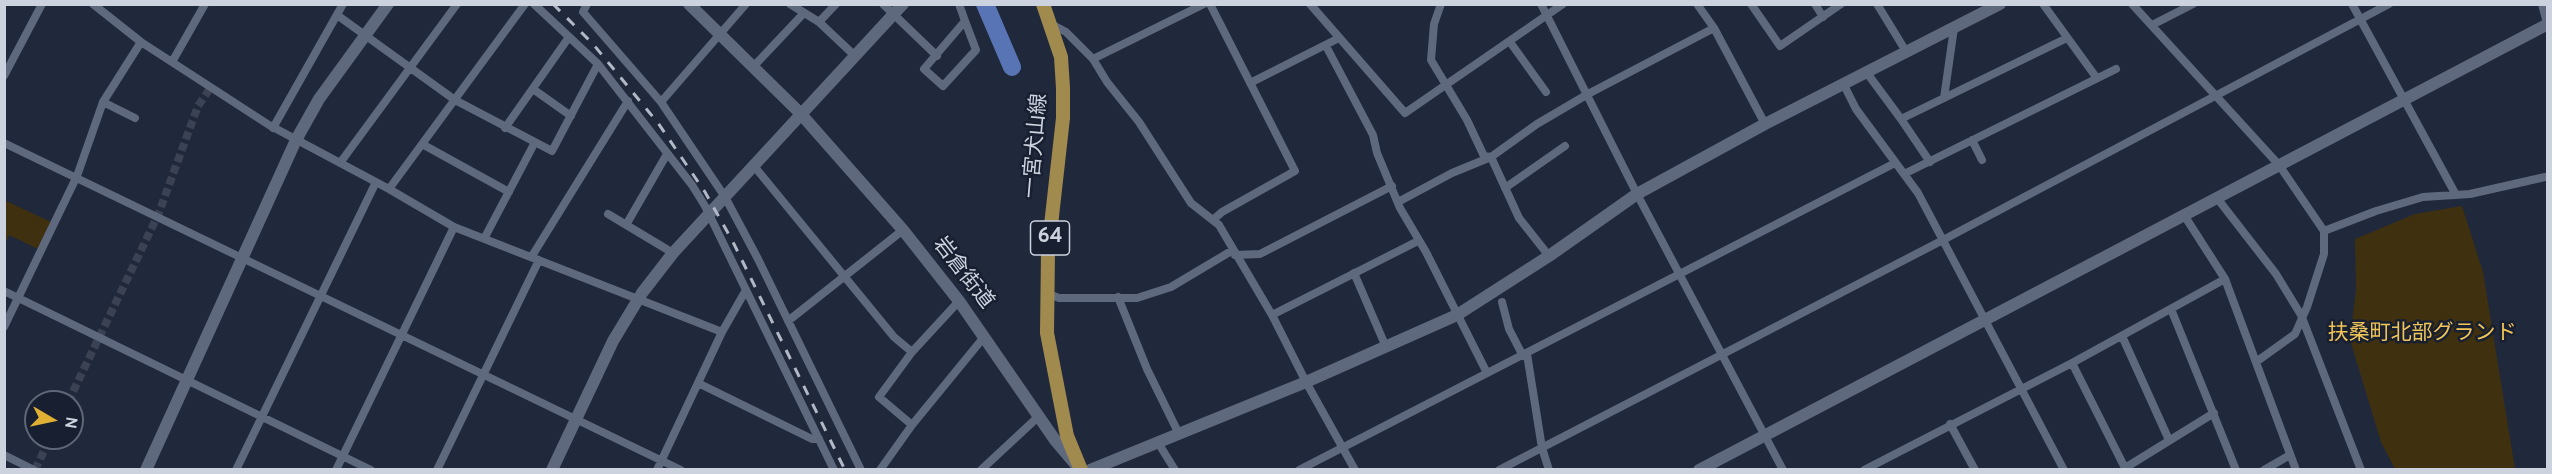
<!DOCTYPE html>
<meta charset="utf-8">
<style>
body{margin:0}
#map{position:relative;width:2552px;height:474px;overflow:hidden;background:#20283b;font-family:Overpass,sans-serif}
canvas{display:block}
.frame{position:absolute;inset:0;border:6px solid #ccd2de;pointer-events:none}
.north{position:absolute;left:24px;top:390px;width:60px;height:60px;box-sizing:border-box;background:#171f30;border:2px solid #5f6776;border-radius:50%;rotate:99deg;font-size:16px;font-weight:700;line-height:24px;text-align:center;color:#ccd2de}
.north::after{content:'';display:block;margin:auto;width:21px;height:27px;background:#dfb034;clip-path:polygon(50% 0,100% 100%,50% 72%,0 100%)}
</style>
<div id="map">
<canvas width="2552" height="474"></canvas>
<div class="frame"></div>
<div class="north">N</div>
</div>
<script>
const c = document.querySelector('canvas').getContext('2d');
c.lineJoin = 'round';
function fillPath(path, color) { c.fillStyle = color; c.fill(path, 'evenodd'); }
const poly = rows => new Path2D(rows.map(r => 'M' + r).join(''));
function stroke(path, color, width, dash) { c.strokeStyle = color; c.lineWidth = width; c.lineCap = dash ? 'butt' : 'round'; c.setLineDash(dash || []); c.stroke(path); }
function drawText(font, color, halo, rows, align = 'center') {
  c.font = font + ' Overpass,"Noto Sans JP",sans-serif'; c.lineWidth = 5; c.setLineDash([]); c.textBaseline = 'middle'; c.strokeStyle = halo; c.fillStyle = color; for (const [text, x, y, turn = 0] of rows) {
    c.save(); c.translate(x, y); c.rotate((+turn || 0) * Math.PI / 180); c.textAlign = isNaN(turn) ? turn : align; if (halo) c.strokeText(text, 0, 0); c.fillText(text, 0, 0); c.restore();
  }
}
fillPath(poly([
 [4,200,51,222,38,249,9,235,5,244],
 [2462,206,2483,272,2515,469,2395,469,2381,442,2350,340,2356,289,2355,239,2415,214]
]), '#3f3110');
stroke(poly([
 [985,4,1012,67]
]), '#5874b4', 18);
stroke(poly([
 [68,402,158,215,198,106,211,87],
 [35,470,50,438]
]), '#3a4253', 8, [8, 4]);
stroke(poly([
 [93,4,141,42,269,125,389,189,454,227,722,332],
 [534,4,598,64,692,185,705,206,834,470],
 [587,4,583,12,661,102,725,197,758,259,861,470],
 [790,4,819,22,854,55],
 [883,4,937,56],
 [959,4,965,21,976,50,943,86,924,69,965,21],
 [1210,4,1295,171,1222,212,1214,219],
 [1310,4,1405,113,1563,4],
 [1441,4,1434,24,1431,60,1467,120,1484,156,1491,157,1519,218,1549,256],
 [1541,4,1637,194,1783,470],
 [1697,4,1714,28,1765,124],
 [1751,4,1780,46,1841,4],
 [1815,4,1823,17],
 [1877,4,1907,53],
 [2043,4,2096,77],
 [2132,4,2279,165,2324,231,2324,254,2307,307,2295,334,2256,362],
 [2352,4,2456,195],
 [337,15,455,100,552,151,598,64],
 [819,22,836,4],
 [1051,24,1066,32,1093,59,1107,82,1139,122,1191,203,1219,225,1272,315,1306,382,1355,470],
 [2152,25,2193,4],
 [1510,42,1546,92],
 [1326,46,1373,135,1377,153,1400,208,1426,252,1487,373],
 [1093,59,1204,4],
 [172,62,205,4],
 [753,67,803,14],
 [1867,73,1901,119,1930,162],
 [4,76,42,4],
 [1250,83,1339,38],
 [1844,85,1856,109,1918,193,2064,470],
 [533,89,571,116],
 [1944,98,1954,28],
 [103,102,135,118],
 [661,102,746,4],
 [1901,119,2067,38],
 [273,128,343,4],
 [505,128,569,37],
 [1972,140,1982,160],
 [4,143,681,470],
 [422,144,509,192],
 [340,163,457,4],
 [754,166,894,337,912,352],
 [1904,174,2116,69],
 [1505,188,1565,146],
 [389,189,525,4],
 [2217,198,2276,274,2301,315,2361,470],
 [1398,202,1452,173,1491,157,1537,124,1588,94,1714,28],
 [608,214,673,253],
 [2184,215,2225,279,2296,470],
 [626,225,667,154],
 [2324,231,2376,211,2423,197,2470,194,2545,177],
 [485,237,534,144],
 [1235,255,1260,254,1392,186],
 [532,256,628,101],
 [1354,273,1386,347],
 [4,291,371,470],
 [1046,293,1059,298,1137,298,1171,287,1233,250],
 [1118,297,1147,369,1178,432],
 [1502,302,1509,329,1523,356],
 [2171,309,2236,470],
 [1272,315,1418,241],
 [788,321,903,230],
 [4,327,77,176,103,102,141,42],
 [2122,336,2169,440],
 [1527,354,1542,448,1549,470],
 [2072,363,2126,470],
 [698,383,812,439,819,439],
 [1950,424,1975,470],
 [912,425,879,397,912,352,959,301],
 [1157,441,1175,470],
 [4,455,34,470],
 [2125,468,2214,413],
 [236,470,376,182],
 [336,470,454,227],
 [437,470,539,260],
 [657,470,722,332,746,290],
 [880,470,912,425,984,337],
 [981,470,1039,416],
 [1299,470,1895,163],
 [1499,470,1943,240,2389,4],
 [1864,470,2072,363,2225,279],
 [2264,470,2290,455]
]), '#5f697e', 8);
stroke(poly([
 [689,4,800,113,903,230,959,301,1055,440,1077,466],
 [2544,4,2548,19],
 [146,470,296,140,319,99,388,4],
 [552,470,613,341,642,293,673,253,903,4],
 [1090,470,1306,382,1457,315,1549,256,1637,194,1765,124,2000,4],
 [1699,470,2548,24]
]), '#5f697e', 12);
stroke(poly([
 [1043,4,1061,57,1063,88,1063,118,1048,252,1047,333,1067,436,1081,470]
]), '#a08a4e', 14);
stroke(poly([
 [553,4,593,44,658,123,705,192,733,242,845,470]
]), '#b2b8c5', 3, [10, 10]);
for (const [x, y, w] of [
 [1050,238,39]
]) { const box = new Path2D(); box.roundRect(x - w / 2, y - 17, w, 34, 4.5); c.fillStyle = '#171f30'; c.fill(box); stroke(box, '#ccd2de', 1.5); }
drawText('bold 20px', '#ccd2de', null, [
 ["64",1050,238]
]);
drawText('21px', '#ccd2de', '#171f30', [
 ["一宮犬山線",1037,146,-85],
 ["岩倉街道",962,274,52]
]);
drawText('21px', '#f0c457', '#171f30', [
 ["扶桑町北部グランド",2422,335]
]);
</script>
